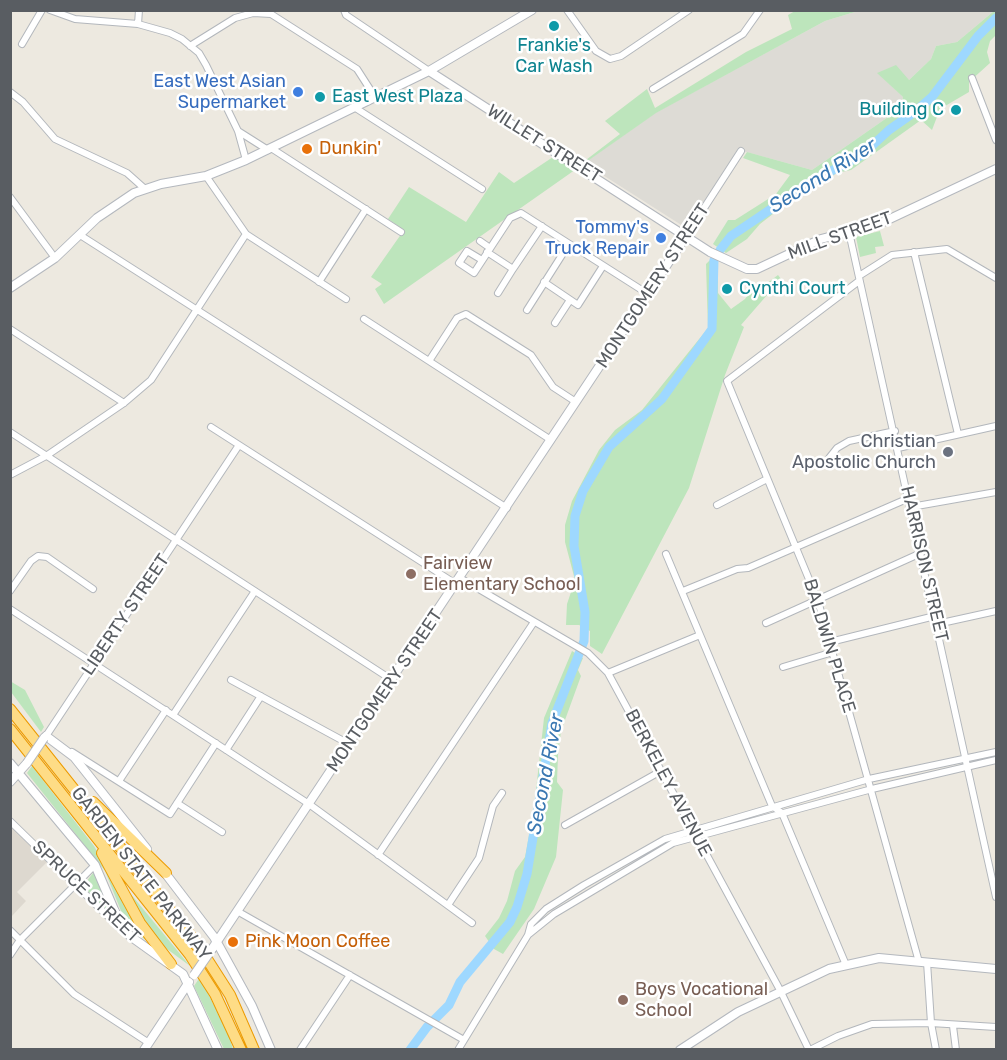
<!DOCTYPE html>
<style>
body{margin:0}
#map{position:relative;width:1007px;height:1060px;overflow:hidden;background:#ede9e0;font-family:Rubik,sans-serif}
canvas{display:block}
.frame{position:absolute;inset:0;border:12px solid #595d62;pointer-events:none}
</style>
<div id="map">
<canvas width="1007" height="1060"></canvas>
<div class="frame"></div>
</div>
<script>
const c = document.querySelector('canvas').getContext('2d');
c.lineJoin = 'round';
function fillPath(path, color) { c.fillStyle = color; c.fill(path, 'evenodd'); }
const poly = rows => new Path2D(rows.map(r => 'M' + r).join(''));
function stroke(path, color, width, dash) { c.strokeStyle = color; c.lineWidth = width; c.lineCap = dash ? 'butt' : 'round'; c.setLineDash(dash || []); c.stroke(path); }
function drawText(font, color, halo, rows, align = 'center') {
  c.font = font + ' Rubik,sans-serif'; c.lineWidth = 5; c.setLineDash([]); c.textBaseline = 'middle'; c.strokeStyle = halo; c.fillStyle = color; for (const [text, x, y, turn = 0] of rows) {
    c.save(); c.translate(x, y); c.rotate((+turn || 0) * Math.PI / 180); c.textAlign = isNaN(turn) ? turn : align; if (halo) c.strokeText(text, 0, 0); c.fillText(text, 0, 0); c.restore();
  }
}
fillPath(poly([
 [858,11,994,11,957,42,936,46,931,59,909,80,878,73,903,97,901,108,812,170,739,150,686,228,584,163,655,113,825,21]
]), '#dddbd5');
fillPath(poly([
 [10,818,51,858,17,892,26,901,11,917]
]), '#ddd8cf');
fillPath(poly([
 [795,11,858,11,825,21,656,113,384,304,375,289,382,284,371,277,404,230,388,219,409,187,466,222,499,172,514,183,559,153,582,163,620,134,605,121,647,89,655,108,746,52,792,29,788,15],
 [994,11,996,11,996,35,990,41,987,52,990,63,969,82,969,92,940,109,932,130,921,120,851,170,837,173,791,200,760,224,747,239,726,253,713,244,728,220,735,220,776,194,790,175,743,158,747,152,812,170,901,108,903,97,877,73,896,65,909,80,931,59,936,46,957,42],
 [880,231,884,246,875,247,876,253,860,257,856,237],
 [711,259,718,263,718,293,731,309,745,299,758,282,766,284,778,275,781,279,741,325,744,327,725,375,689,488,602,654,590,646,590,631,579,625,566,625,567,604,575,580,565,542,565,525,572,501,599,450,615,430,642,410,708,328,706,264],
 [572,651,583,658,578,670,581,676,561,731,558,755,557,782,563,790,556,857,534,909,503,954,494,949,485,936,499,918,507,901,515,871,525,857,534,808,544,718],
 [10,681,25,690,44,727,41,732,11,692],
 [32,766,94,846,155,947,127,926,105,871,27,773],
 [93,873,97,874,109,913,83,886],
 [130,893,190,966,167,949,147,928],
 [200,977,229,1036,233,1049,224,1049,194,986]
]), '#bde5bc');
stroke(poly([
 [720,250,731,236,814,180,862,155,889,130,916,111,932,97,978,36,996,18],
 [410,1050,427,1027,449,1005,460,982,510,922,517,907,527,874,552,723,584,641,585,612,574,546,575,516,583,491,609,447,662,399,712,329,714,260]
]), '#9ed8ff', 9);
const street = poly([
 [50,10,75,19,138,24,170,33,182,39,199,53,206,65,238,131,246,160],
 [344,10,346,15,429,71],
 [567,10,596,51,610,59,621,56,689,10],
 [138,24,139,10],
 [22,44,42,10],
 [190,46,235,18,253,13,271,14,357,69,375,97],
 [972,78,996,140],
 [653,89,743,34,760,10],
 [10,92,23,102,55,139,127,173,145,189],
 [354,107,482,189],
 [238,131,268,150],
 [271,148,401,232],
 [206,176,246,234,346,299],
 [10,197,55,258],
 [849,232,996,897],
 [80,235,507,508],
 [686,236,741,151],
 [480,241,490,248],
 [487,252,513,269,542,226],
 [914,252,958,434],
 [482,260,467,251,459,263,474,273,510,218,521,213,648,294],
 [859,276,892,255,947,249,996,278],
 [859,281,727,381,818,601,919,962],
 [319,282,366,209],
 [544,282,578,305,603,266],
 [498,293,513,269],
 [527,310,569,244],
 [364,319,551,440],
 [555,323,570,300],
 [10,329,124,403],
 [429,361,457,318,466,314,531,355,553,387,576,402],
 [211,427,456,584],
 [10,432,392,680],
 [898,448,996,426],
 [829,458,837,448,849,441,895,431],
 [10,475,46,456,124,403,151,380,246,234],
 [717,505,767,479],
 [911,507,996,492],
 [666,554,772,806,782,813,846,965],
 [460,578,588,653,608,673,780,990,809,1050],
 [10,591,31,561,38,556,47,557,93,589],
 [683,591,737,569,748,568,909,498],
 [10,609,309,804,472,923],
 [766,623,921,553],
 [937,624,996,611],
 [830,642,935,616],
 [783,667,833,652],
 [608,673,700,635],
 [231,680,349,744],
 [173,715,255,591],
 [46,736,239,445],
 [226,750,261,696],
 [72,752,170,814,216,743],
 [119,781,166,710],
 [177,803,222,832],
 [10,821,120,928],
 [565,825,661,771],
 [378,855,534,622],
 [448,905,479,858,493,806,502,793],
 [237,911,464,1040],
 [10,930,74,994,149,1043],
 [528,935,554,914,673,843,872,789,996,760],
 [10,955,20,940,95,865],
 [927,962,931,1023,936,1050],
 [953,1026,956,1050],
 [300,1050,350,975],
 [458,1050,528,935,531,924,546,909,584,885,665,839,869,779,996,752],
 [810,1050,838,1036,872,1024,931,1023,996,1027]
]);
const secondary = poly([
 [429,71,710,252,747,269,757,269,821,239,879,224,996,169],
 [10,288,55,258,97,218,134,193,161,184,206,176,246,160,429,71,532,10],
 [44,738,46,736,74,757,147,849],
 [10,763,95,865,121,926,130,936,183,974,218,1050],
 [10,782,27,763],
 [162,869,214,937,252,1006,271,1050],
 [212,949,686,236],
 [144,1050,189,982],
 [680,1050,738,1012,829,969,879,958,996,969]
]);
const highway = poly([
 [10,709,198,945,230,995,254,1050],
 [10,729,190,955,215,994,241,1050],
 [93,802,166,873],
 [102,853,140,923,171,964]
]);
stroke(street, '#b3b7bc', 8);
stroke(secondary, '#b4b8be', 10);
stroke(highway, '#ed9b00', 12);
stroke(street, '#fff', 6);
stroke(secondary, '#fff', 8);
stroke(highway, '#fedc86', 10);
const secondaryBridge = poly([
 [27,763,44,738],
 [194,975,212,949]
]);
stroke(secondaryBridge, '#b4b8be', 10, []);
stroke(secondaryBridge, '#fff', 8);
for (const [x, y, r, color] of [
 [554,26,6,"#0f9aa8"],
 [298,92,6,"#3f7fe0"],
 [320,97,6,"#0f9aa8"],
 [956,110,6,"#0f9aa8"],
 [307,149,6,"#e8710a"],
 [661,238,6,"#3f7fe0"],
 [727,289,6,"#0f9aa8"],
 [948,452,6,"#6b7280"],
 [411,574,6,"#8d6e63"],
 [233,942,6,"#e8710a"],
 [623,1000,6,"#8d6e63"]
]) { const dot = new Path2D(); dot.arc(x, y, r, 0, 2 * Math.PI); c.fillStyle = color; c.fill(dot); stroke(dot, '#fff', 2); }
drawText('18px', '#0d838f', '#fff', [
 ["Frankie's",554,46,"center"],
 ["Car Wash",554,67,"center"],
 ["East West Plaza",332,97],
 ["Building C",944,110,"right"],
 ["Cynthi Court",739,289]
], 'left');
drawText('18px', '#366cbe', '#fff', [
 ["East West Asian",286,82],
 ["Supermarket",286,103],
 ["Tommy's",649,228],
 ["Truck Repair",649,249]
], 'right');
drawText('18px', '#595d62', '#fff', [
 ["WILLET STREET",544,144,32],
 ["MILL STREET",840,236,-20],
 ["MONTGOMERY STREET",653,286,-57],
 ["HARRISON STREET",924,564,77],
 ["LIBERTY STREET",126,615,-56],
 ["BALDWIN PLACE",829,646,73],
 ["MONTGOMERY STREET",385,691,-56],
 ["BERKELEY AVENUE",668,783,62],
 ["GARDEN STATE PARKWAY",141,874,52],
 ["SPRUCE STREET",86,892,43]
]);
drawText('18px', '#c56008', '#fff', [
 ["Dunkin'",319,149],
 ["Pink Moon Coffee",245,942]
], 'left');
drawText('18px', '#5b616d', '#fff', [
 ["Christian",936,442],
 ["Apostolic Church",936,463]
], 'right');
drawText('18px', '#785e54', '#fff', [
 ["Fairview",423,564],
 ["Elementary School",423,585],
 ["Boys Vocational",635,990],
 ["School",635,1011]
], 'left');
drawText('italic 20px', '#3a78b2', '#fff', [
 ["Second River",823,176,-32],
 ["Second River",546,774,-79]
]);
</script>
